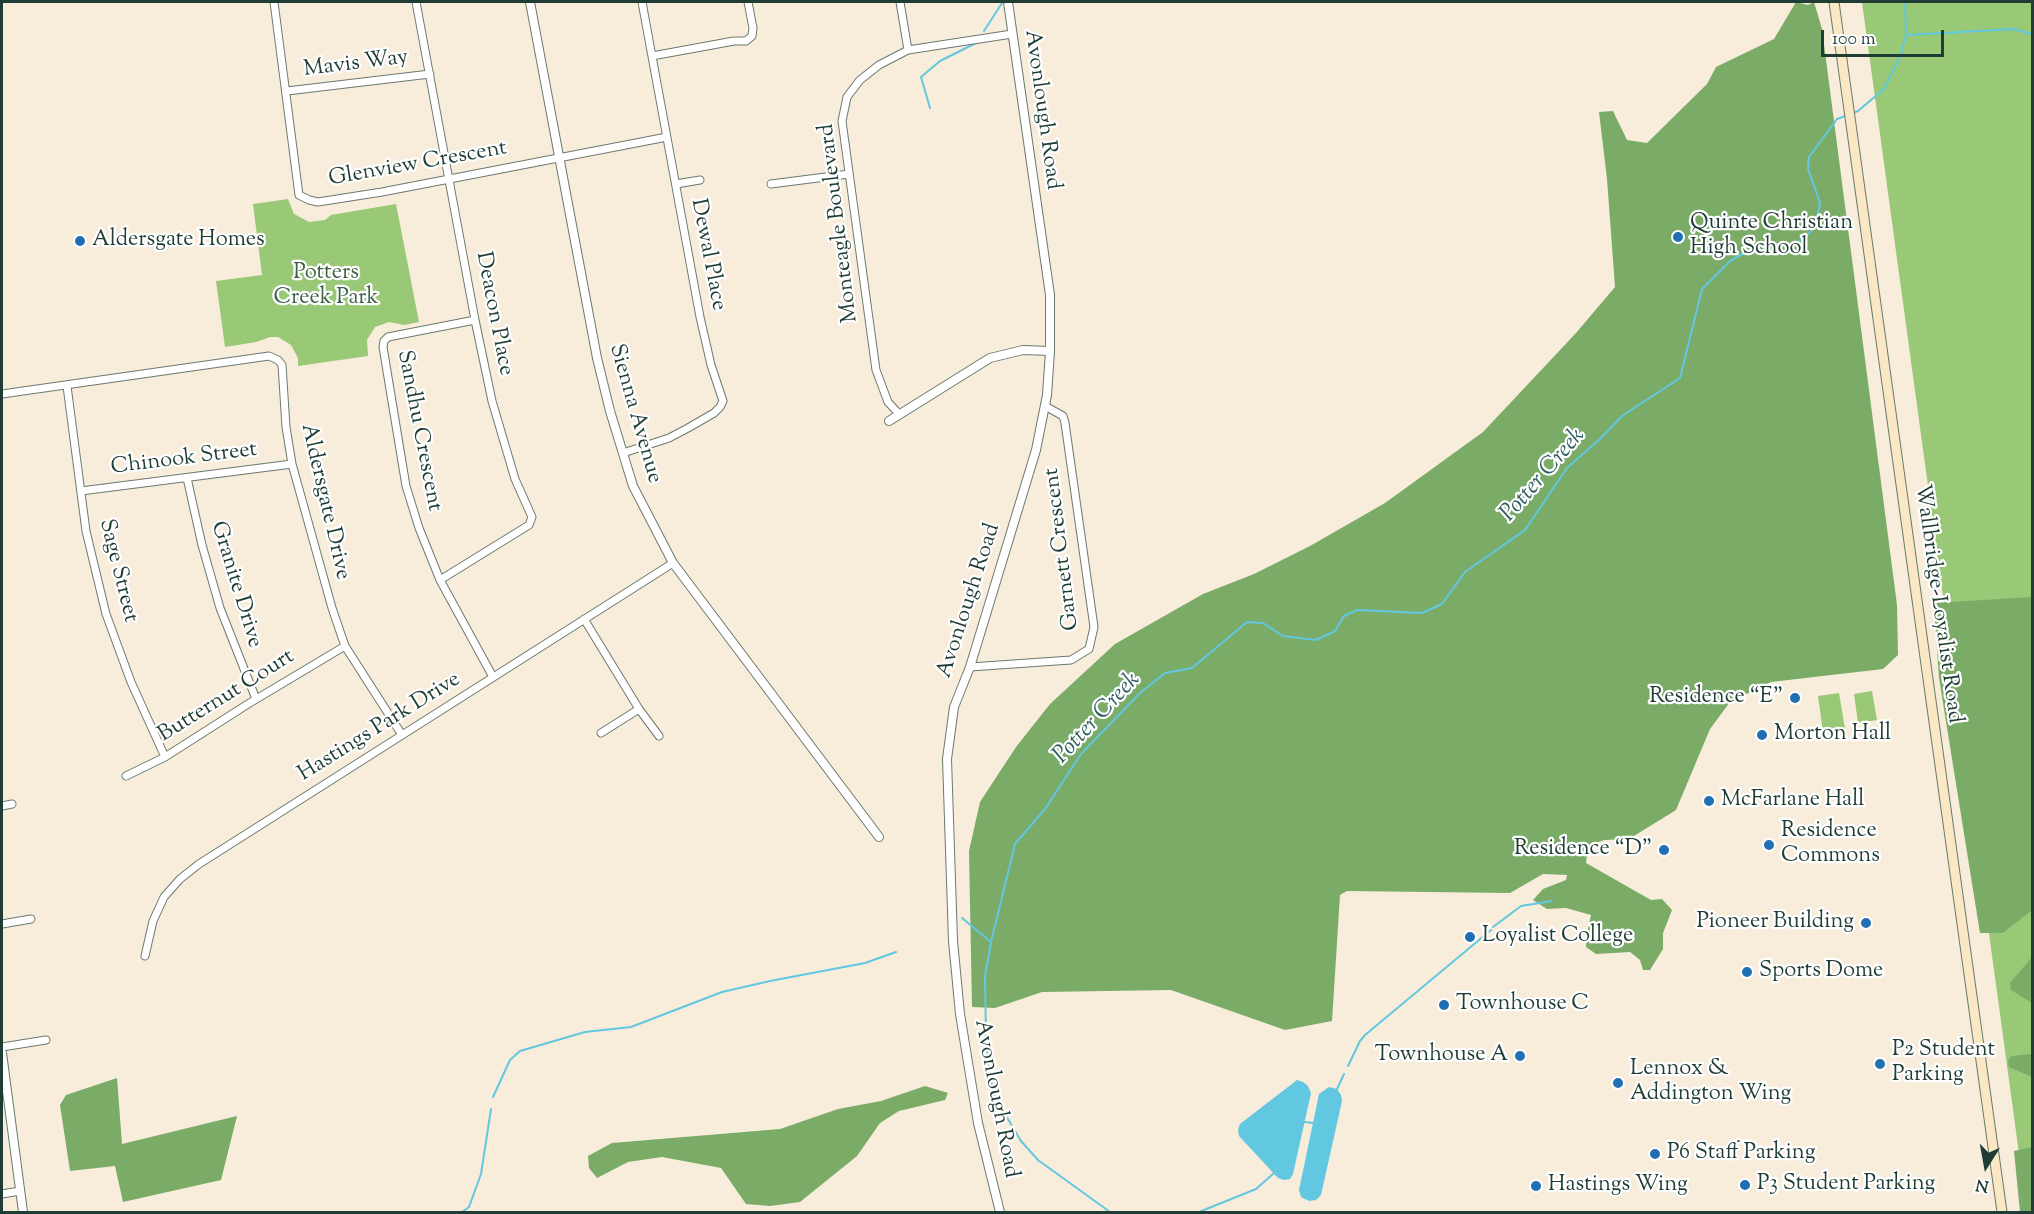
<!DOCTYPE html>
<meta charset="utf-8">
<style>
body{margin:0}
#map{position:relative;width:2034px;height:1214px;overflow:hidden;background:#f8ecdb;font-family:"Sorts Mill Goudy",serif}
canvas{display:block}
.frame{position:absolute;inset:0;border:3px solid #1f3d34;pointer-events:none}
.north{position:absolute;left:1956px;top:1136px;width:60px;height:60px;-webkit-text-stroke:4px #fff;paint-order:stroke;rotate:191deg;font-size:16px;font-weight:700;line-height:24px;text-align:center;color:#1f3d34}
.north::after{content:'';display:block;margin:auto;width:21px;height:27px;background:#1f3d34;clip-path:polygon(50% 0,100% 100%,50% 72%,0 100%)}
.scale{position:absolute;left:1821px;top:30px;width:123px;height:27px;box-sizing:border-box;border:3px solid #1f3d34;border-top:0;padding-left:8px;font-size:18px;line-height:21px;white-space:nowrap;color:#1f3d34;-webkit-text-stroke:4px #fff;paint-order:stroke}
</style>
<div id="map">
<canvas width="2034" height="1214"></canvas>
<div class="frame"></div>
<div class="north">N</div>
<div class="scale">100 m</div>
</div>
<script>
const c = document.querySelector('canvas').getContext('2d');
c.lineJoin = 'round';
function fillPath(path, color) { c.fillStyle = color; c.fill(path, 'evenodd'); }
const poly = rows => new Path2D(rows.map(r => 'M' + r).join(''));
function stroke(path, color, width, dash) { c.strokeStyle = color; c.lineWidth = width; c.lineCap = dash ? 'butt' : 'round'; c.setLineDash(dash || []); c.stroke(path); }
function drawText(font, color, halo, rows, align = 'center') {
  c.font = font + ' "Sorts Mill Goudy",serif'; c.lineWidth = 4.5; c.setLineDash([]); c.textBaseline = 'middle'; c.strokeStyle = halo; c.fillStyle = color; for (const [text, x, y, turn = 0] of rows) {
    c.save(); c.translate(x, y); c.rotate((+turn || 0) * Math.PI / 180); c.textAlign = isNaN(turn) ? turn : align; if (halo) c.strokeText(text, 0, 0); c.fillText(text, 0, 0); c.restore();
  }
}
fillPath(poly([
 [1862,2,2032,2,2032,1212,2027,1212],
 [288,199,294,214,309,222,325,220,331,215,396,204,419,322,404,325,389,322,375,327,367,340,368,356,298,366,298,358,291,345,278,337,270,337,256,342,225,347,216,281,262,275,253,204],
 [1872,691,1877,720,1858,723,1854,694],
 [1839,693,1845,729,1823,732,1818,696]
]), '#99c877');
fillPath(poly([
 [1796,2,1808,5,1814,2,1822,29,1897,605,1898,655,1883,669,1771,682,1730,702,1710,729,1676,810,1629,839,1604,840,1588,846,1586,863,1651,900,1662,899,1672,910,1663,933,1663,949,1650,970,1643,970,1640,960,1630,952,1596,954,1586,947,1587,934,1591,915,1566,908,1547,909,1533,900,1543,889,1566,880,1567,875,1543,874,1510,893,1347,891,1340,895,1332,1021,1285,1030,1171,990,1042,992,995,1008,972,1007,969,851,980,802,1016,747,1050,704,1115,644,1203,594,1254,574,1310,546,1385,503,1483,432,1576,333,1615,287,1607,179,1599,112,1613,111,1627,140,1647,143,1707,84,1716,67,1774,39],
 [2032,597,2032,910,2003,933,1980,933,1939,678,1934,603],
 [2032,957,2032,1003,2011,990,2010,983],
 [2032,1054,2032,1077,2009,1067,2008,1061,2011,1056],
 [117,1078,122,1144,237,1116,221,1180,123,1202,115,1166,70,1171,60,1105,66,1095],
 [925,1086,948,1093,945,1100,899,1111,880,1123,857,1156,800,1202,770,1206,746,1204,721,1168,662,1157,628,1162,597,1178,589,1168,588,1156,612,1143,780,1129,838,1109,881,1101],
 [2032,1147,2032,1212,2020,1212,2014,1151]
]), '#7aac68');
fillPath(poly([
 [1297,1080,1303,1082,1308,1086,1311,1093,1293,1174,1290,1179,1284,1180,1278,1178,1239,1136,1238,1130,1240,1124],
 [1329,1087,1337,1089,1341,1095,1342,1101,1321,1195,1316,1200,1309,1201,1301,1197,1299,1190,1319,1094]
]), '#62c7e0');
stroke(poly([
 [984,31,1002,3],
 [1907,35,2013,29,2032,34],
 [930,108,921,77,940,61,978,42],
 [1853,113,1858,111,1884,89,1900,57,1906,35,1905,2],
 [2,143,2,144],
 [962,918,991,942],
 [1493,927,1521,906,1552,901],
 [1348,1066,1360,1041,1365,1035,1491,930],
 [1337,1089,1344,1074],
 [493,1097,510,1060,520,1051,585,1032,631,1027,722,992,770,981,865,963,896,952],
 [1305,1122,1313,1123],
 [462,1212,469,1207,481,1174,491,1109],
 [1110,1212,1038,1160,1021,1141,996,1099,990,1078,986,1039,985,977,991,942,1015,844,1045,809,1081,754,1140,693,1165,673,1192,668,1247,622,1263,623,1283,636,1316,640,1335,631,1344,616,1357,610,1422,613,1442,604,1465,572,1525,530,1567,468,1601,438,1622,416,1680,378,1702,289,1730,261,1763,243,1793,246,1810,232,1816,224,1820,203,1808,169,1809,157,1837,119,1848,115],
 [1199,1212,1256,1189,1274,1173]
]), '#62c7e0', 2);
const minor = poly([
 [274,2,299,195,309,200,318,202,382,192,667,137],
 [416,2,475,320,492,401,515,479,532,517,529,525,440,580],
 [900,2,908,50],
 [652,56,734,41,746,41,752,36,753,28,748,2],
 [287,91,430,74],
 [676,184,700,180],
 [771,184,849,174],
 [475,320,388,337,384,341,383,347,406,486,419,528,440,580,493,677],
 [67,386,86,531,106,614,131,682,165,757],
 [2,394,269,356,278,360,282,365,286,427,292,464,332,608,345,646,402,735],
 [899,414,888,402,876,370,842,121,847,97,860,80,879,65,908,50,1012,34],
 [623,453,669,438,688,428,714,413,720,407,723,401,711,365,700,317,642,2],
 [187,478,202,545,220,608,256,699],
 [81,491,292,464],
 [584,619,639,709,659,736],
 [970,667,1071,660,1089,649,1094,627,1065,423,1063,416,1045,406],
 [601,733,639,709],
 [126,776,165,757,248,704,345,646],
 [2,806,12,804],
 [2,924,31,919],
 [145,956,153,921,164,897,180,879,199,864,673,563],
 [2,1047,46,1040],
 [2,1194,20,1191]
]);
const tertiary = poly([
 [530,2,597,358,610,411,633,486,673,563,879,837],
 [889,421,990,358,1023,350,1050,351],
 [2,1053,23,1212],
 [1000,1212,978,1123,960,1014,953,941,947,759,954,707,970,667,1036,450,1047,395,1050,351,1050,295,1008,2]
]);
const secondary = poly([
 [1834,2,2002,1212]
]);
stroke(minor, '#6b7a6e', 9);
stroke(tertiary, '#6b7a6e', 10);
stroke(secondary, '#6b7a6e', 11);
stroke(minor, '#fff', 7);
stroke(tertiary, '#fff', 8);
stroke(secondary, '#fae7c3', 9);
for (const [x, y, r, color] of [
 [1678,237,6,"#1f6fb2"],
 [80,241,6,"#1f6fb2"],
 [1795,698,6,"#1f6fb2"],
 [1762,735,6,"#1f6fb2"],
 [1709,801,6,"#1f6fb2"],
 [1769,845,6,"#1f6fb2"],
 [1664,850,6,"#1f6fb2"],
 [1866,923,6,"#1f6fb2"],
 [1470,937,6,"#1f6fb2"],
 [1747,972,6,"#1f6fb2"],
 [1444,1005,6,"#1f6fb2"],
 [1520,1056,6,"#1f6fb2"],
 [1880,1064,6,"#1f6fb2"],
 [1618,1083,6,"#1f6fb2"],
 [1655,1154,6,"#1f6fb2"],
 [1745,1185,6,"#1f6fb2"],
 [1536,1186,6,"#1f6fb2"]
]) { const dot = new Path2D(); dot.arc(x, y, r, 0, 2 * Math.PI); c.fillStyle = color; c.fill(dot); stroke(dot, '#fff', 2); }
drawText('22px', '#1f3d34', '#fff', [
 ["Mavis Way",356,65,-7],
 ["Avonlough Road",1041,110,82],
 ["Glenview Crescent",418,165,-10],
 ["Monteagle Boulevard",840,223,-97],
 ["Dewal Place",707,255,79],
 ["Deacon Place",493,314,79],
 ["Sienna Avenue",634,414,74],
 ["Sandhu Crescent",418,431,79],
 ["Chinook Street",184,460,-7],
 ["Aldersgate Drive",324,502,77],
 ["Garnett Crescent",1063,549,-97],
 ["Sage Street",117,571,76],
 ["Granite Drive",235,585,73],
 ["Avonlough Road",970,601,-72],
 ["Wallbridge-Loyalist Road",1937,604,82],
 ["Butternut Court",227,697,-32],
 ["Hastings Park Drive",380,728,-32],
 ["Avonlough Road",995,1099,79]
]);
drawText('22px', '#1f3d34', '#fff', [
 ["Quinte Christian",1690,224],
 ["High School",1690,249],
 ["Aldersgate Homes",92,241],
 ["Residence “E”",1783,698,"right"],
 ["Morton Hall",1774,735],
 ["McFarlane Hall",1721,801],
 ["Residence",1781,832],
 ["Commons",1781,857],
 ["Residence “D”",1652,850,"right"],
 ["Pioneer Building",1854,923,"right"],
 ["Loyalist College",1482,937],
 ["Sports Dome",1759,972],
 ["Townhouse C",1456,1005],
 ["P2 Student",1892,1051],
 ["Parking",1892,1076],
 ["Townhouse A",1508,1056,"right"],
 ["Lennox &",1630,1070],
 ["Addington Wing",1630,1095],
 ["P6 Staff Parking",1667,1154],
 ["P3 Student Parking",1757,1185],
 ["Hastings Wing",1548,1186]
], 'left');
drawText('22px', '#3e6045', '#fff', [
 ["Potters",326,274],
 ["Creek Park",326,299]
]);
drawText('italic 24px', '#30605f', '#fff', [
 ["Potter Creek",1544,476,-49],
 ["Potter Creek",1098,719,-47]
]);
</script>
